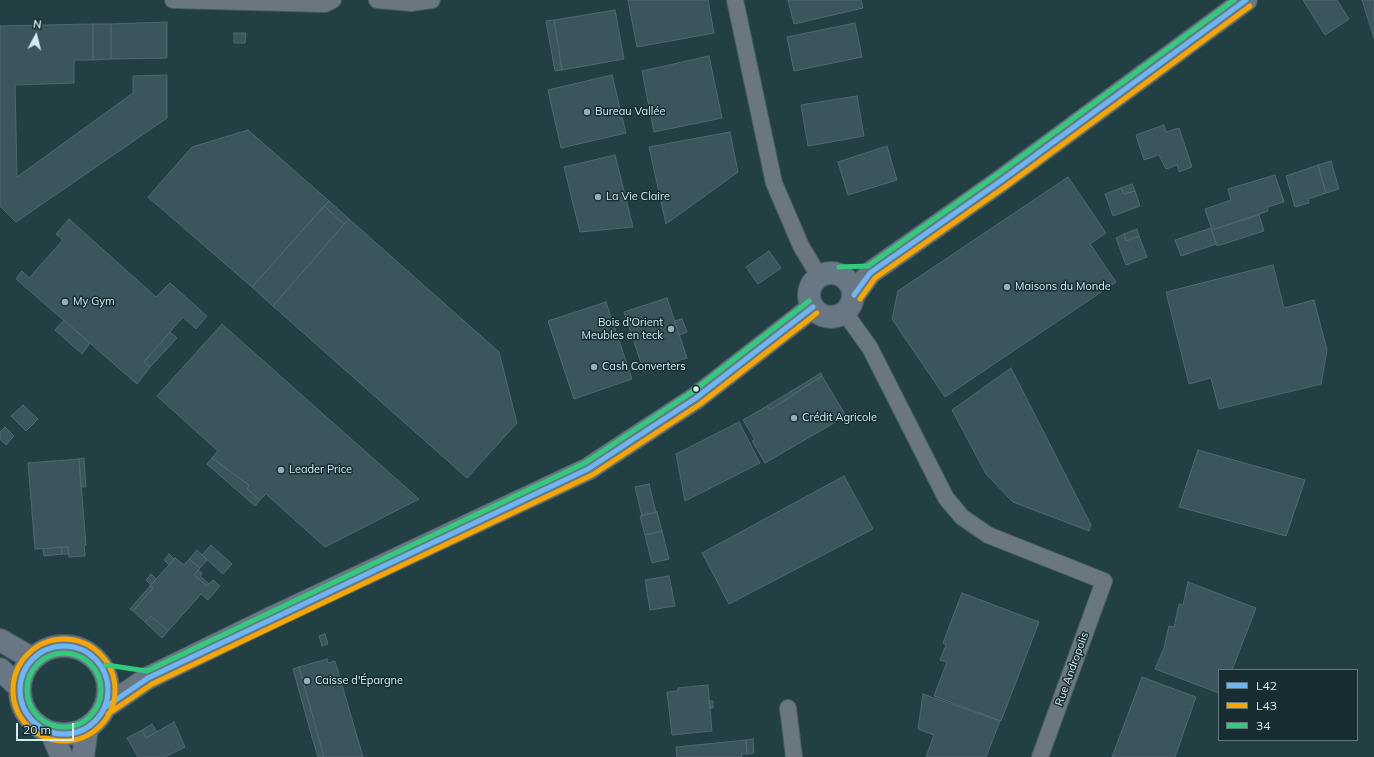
<!DOCTYPE html>
<meta charset="utf-8">
<style>
body{margin:0}
#map{position:relative;width:1374px;height:757px;overflow:hidden;background:#224044;font-family:Mulish,sans-serif}
canvas{display:block}
.legend{position:absolute;left:1218px;top:669px;width:140px;height:72px;box-sizing:border-box;background:#172d31;border:1px solid #627a7e;margin:0;padding:5px 7px;list-style:none;font-size:12px;color:#d2edf2}
.legend li{display:flex;align-items:center;gap:8px;height:20px}
.legend b{width:20px;border:1px solid #627a7e}
.north{position:absolute;left:16px;top:16px;width:40px;height:40px;-webkit-text-stroke:3px #172d31;paint-order:stroke;rotate:7deg;font-size:11px;font-weight:700;line-height:16px;text-align:center;color:#d2edf2}
.north::after{content:'';display:block;margin:auto;width:14px;height:18px;background:#d2edf2;clip-path:polygon(50% 0,100% 100%,50% 72%,0 100%)}
.scale{position:absolute;left:16px;top:723px;width:58px;height:18px;box-sizing:border-box;border:2px solid #d2edf2;border-top:0;padding-left:5px;font-size:12px;line-height:14px;white-space:nowrap;color:#d2edf2;-webkit-text-stroke:3px #172d31;paint-order:stroke}
</style>
<div id="map">
<canvas width="1374" height="757"></canvas>
<ul class="legend">
<li><b style="height:5px;background:#6db6f5"></b>L42</li>
<li><b style="height:5px;background:#f7a600"></b>L43</li>
<li><b style="height:5px;background:#33ca7d"></b>34</li>
</ul>
<div class="north">N</div>
<div class="scale">20 m</div>
</div>
<script>
const c = document.querySelector('canvas').getContext('2d');
c.lineJoin = 'round';
function fillPath(path, color) { c.fillStyle = color; c.fill(path, 'evenodd'); }
const poly = rows => new Path2D(rows.map(r => 'M' + r).join(''));
function stroke(path, color, width, dash) { c.strokeStyle = color; c.lineWidth = width; c.lineCap = dash ? 'butt' : 'round'; c.setLineDash(dash || []); c.stroke(path); }
function drawText(font, color, halo, rows, align = 'center') {
  c.font = font + ' Mulish,sans-serif'; c.lineWidth = 3; c.setLineDash([]); c.textBaseline = 'middle'; c.strokeStyle = halo; c.fillStyle = color; for (const [text, x, y, turn = 0] of rows) {
    c.save(); c.translate(x, y); c.rotate((+turn || 0) * Math.PI / 180); c.textAlign = isNaN(turn) ? turn : align; if (halo) c.strokeText(text, 0, 0); c.fillText(text, 0, 0); c.restore();
  }
}
const building = poly([
 [628,0,708,0,714,33,637,47,628,0],
 [788,0,861,0,863,8,794,24,788,0],
 [1303,0,1337,0,1349,19,1325,35,1303,0],
 [1362,0,1374,0,1374,38,1362,0],
 [615,10,624,59,562,70,554,20,615,10],
 [554,20,562,70,555,71,546,21,554,20],
 [167,22,167,58,111,59,111,24,167,22],
 [855,23,862,57,794,71,787,37,855,23],
 [93,24,111,24,111,59,93,60,93,24],
 [93,24,93,60,74,60,74,83,15,85,17,177,133,93,133,76,167,75,167,118,16,222,0,206,0,26,93,24],
 [234,33,246,33,245,43,234,43,234,33],
 [709,56,722,118,654,132,642,71,709,56],
 [612,75,626,133,561,148,548,90,612,75],
 [857,96,864,136,808,146,801,105,857,96],
 [1164,125,1166,132,1179,128,1192,167,1179,172,1177,165,1166,169,1159,155,1144,160,1136,135,1164,125],
 [248,130,329,201,252,287,148,197,192,147,248,130],
 [730,132,738,172,666,224,649,147,730,132],
 [887,146,897,180,848,195,838,162,887,146],
 [615,155,633,227,580,232,564,167,615,155],
 [1331,161,1339,189,1326,193,1318,165,1331,161],
 [1318,165,1326,193,1308,199,1309,203,1295,207,1286,176,1318,165],
 [1275,175,1284,202,1267,207,1268,211,1212,230,1205,209,1231,200,1228,189,1275,175],
 [1068,177,1106,233,1090,244,1116,282,945,397,892,319,898,291,1068,177],
 [1132,184,1135,191,1124,194,1121,188,1132,184],
 [1121,188,1124,194,1135,191,1140,206,1113,216,1105,194,1121,188],
 [329,201,349,219,344,224,324,206,329,201],
 [324,206,344,224,273,306,252,287,324,206],
 [1259,215,1264,231,1217,246,1212,230,1259,215],
 [69,219,156,297,170,283,207,316,196,329,183,317,144,362,150,367,137,384,16,279,22,271,29,278,63,240,56,234,69,219],
 [349,219,499,352,517,423,467,478,273,306,349,219],
 [1211,228,1216,244,1181,256,1175,240,1211,228],
 [1137,229,1139,236,1126,241,1124,234,1137,229],
 [1124,234,1126,241,1139,236,1147,257,1126,265,1116,238,1124,234],
 [769,251,781,268,758,284,746,267,769,251],
 [1273,265,1284,308,1314,300,1327,350,1321,384,1219,409,1211,378,1189,384,1166,292,1273,265],
 [667,298,687,358,644,372,624,312,667,298],
 [606,302,632,379,574,399,548,321,606,302],
 [682,319,687,332,679,335,674,321,682,319],
 [64,320,90,343,82,354,55,330,64,320],
 [222,324,332,422,419,499,325,547,266,494,260,500,247,489,249,485,212,458,218,451,157,396,222,324],
 [170,332,177,338,150,367,144,362,170,332],
 [1011,368,1091,525,1089,531,1013,502,986,474,952,410,1011,368],
 [821,373,822,376,770,410,767,406,821,373],
 [822,376,846,416,765,463,752,441,755,440,743,420,767,406,770,410,822,376],
 [23,405,38,419,26,431,11,416,23,405],
 [739,422,760,463,685,501,676,454,739,422],
 [5,427,14,436,6,445,0,439,0,432,5,427],
 [1198,450,1305,480,1286,536,1179,507,1198,450],
 [84,458,86,487,81,487,79,459,84,458],
 [212,458,249,485,247,489,260,500,255,506,207,464,212,458],
 [79,459,86,545,84,545,85,556,69,557,68,547,35,549,28,463,79,459],
 [844,476,873,529,729,604,702,553,844,476],
 [649,484,656,512,642,516,635,487,649,484],
 [657,512,662,531,645,535,640,516,657,512],
 [662,531,669,559,652,563,645,535,662,531],
 [211,545,232,564,223,574,202,555,211,545],
 [61,547,62,554,44,556,43,549,61,547],
 [61,547,68,547,69,554,62,554,61,547],
 [197,550,207,560,200,568,189,559,197,550],
 [169,554,174,559,169,565,164,560,169,554],
 [175,558,184,565,189,559,200,568,194,575,207,586,213,580,220,586,208,600,201,594,168,631,151,616,145,622,133,611,153,588,150,586,175,558],
 [198,570,202,573,200,576,209,584,207,586,194,575,198,570],
 [151,574,156,579,151,585,146,580,151,574],
 [669,576,675,606,650,610,645,580,669,576],
 [1188,582,1256,608,1232,670,1219,670,1219,693,1155,669,1164,648,1169,626,1174,627,1179,604,1183,605,1188,582],
 [150,586,153,588,133,611,130,609,150,586],
 [962,593,1039,622,1001,721,934,696,947,662,940,660,946,645,943,643,962,593],
 [151,616,168,631,162,638,145,622,151,616],
 [325,634,328,644,322,646,319,636,325,634],
 [327,659,328,663,335,661,363,757,324,757,299,667,327,659],
 [299,667,324,757,318,757,312,737,293,669,299,667],
 [1142,677,1196,697,1175,757,1112,757,1142,677],
 [708,685,712,731,672,735,667,692,678,691,678,688,708,685],
 [923,694,1000,721,986,757,926,757,934,735,918,729,923,694],
 [709,701,713,701,713,708,710,708,709,701],
 [174,722,185,747,165,757,138,757,127,738,142,730,146,738,174,722],
 [152,724,157,732,146,738,142,730,152,724],
 [753,739,754,753,747,754,746,740,753,739],
 [746,740,747,754,741,754,742,757,677,757,676,747,746,740]
]);
fillPath(building, '#3b555d');
stroke(building, '#51676d', 1);
const street = poly([
 [173,0,325,4,333,0],
 [377,0,411,3,432,0],
 [735,0,774,183,801,246,819,276],
 [845,313,870,348,946,498,962,517,988,535,1104,581,1040,757],
 [788,708,794,757]
]);
const secondary = poly([
 '809 295a22 22 0 1 1 44 0a22 22 0 1 1-44 0Z',
 [854,295,870,273,1002,180,1246,0],
 [0,640,33,659],
 '20 690a44 44 0 1 1 88 0a44 44 0 1 1-88 0Z',
 [0,669,20,688],
 [104,708,148,678,269,619,588,469,696,398,813,307],
 [51,732,62,757],
 [83,757,87,728]
]);
stroke(street, '#445d61', 18);
stroke(secondary, '#445d61', 24);
stroke(street, '#6a7680', 16);
stroke(secondary, '#687783', 22);
stroke(poly([
 [854,295,870,273,1002,180,1246,0],
 '20 690a44 44 0 1 1 88 0a44 44 0 1 1-88 0Z',
 [104,708,148,678,588,469,696,398,813,307]
]), '#6db6f5', 5);
stroke(poly([
 [860,299,875,278,1006,186,1250,6],
 '13 690a51 51 0 1 1 102 0a51 51 0 1 1-102 0Z',
 [108,714,152,684,592,475,700,404,817,313]
]), '#f7a600', 5);
stroke(poly([
 [839,267,868,266,998,174,1234,0],
 '27 690a37 37 0 1 1 74 0a37 37 0 1 1-74 0Z',
 [106,665,147,671,585,463,692,392,809,301]
]), '#33ca7d', 5);
for (const [x, y, r, color] of [
 [587,112,4,"#94b0b5"],
 [598,197,4,"#94b0b5"],
 [1007,287,4,"#94b0b5"],
 [65,302,4,"#94b0b5"],
 [671,329,4,"#94b0b5"],
 [594,367,4,"#94b0b5"],
 [696,389,3.5,"#d2edf2"],
 [794,418,4,"#94b0b5"],
 [281,470,4,"#94b0b5"],
 [307,681,4,"#94b0b5"]
]) { const dot = new Path2D(); dot.arc(x, y, r, 0, 2 * Math.PI); c.fillStyle = color; c.fill(dot); stroke(dot, '#172d31', 1.5); }
drawText('11px', '#d2edf2', '#172d31', [
 ["Bureau Vallée",595,112],
 ["La Vie Claire",606,197],
 ["Maisons du Monde",1015,287],
 ["My Gym",73,302],
 ["Bois d'Orient",663,323,"right"],
 ["Meubles en teck",663,336,"right"],
 ["Cash Converters",602,367],
 ["Crédit Agricole",802,418],
 ["Leader Price",289,470],
 ["Caisse d'Épargne",315,681]
], 'left');
drawText('11px', '#d2edf2', '#172d31', [
 ["Rue Andropolis",1072,669,-70]
]);
</script>
